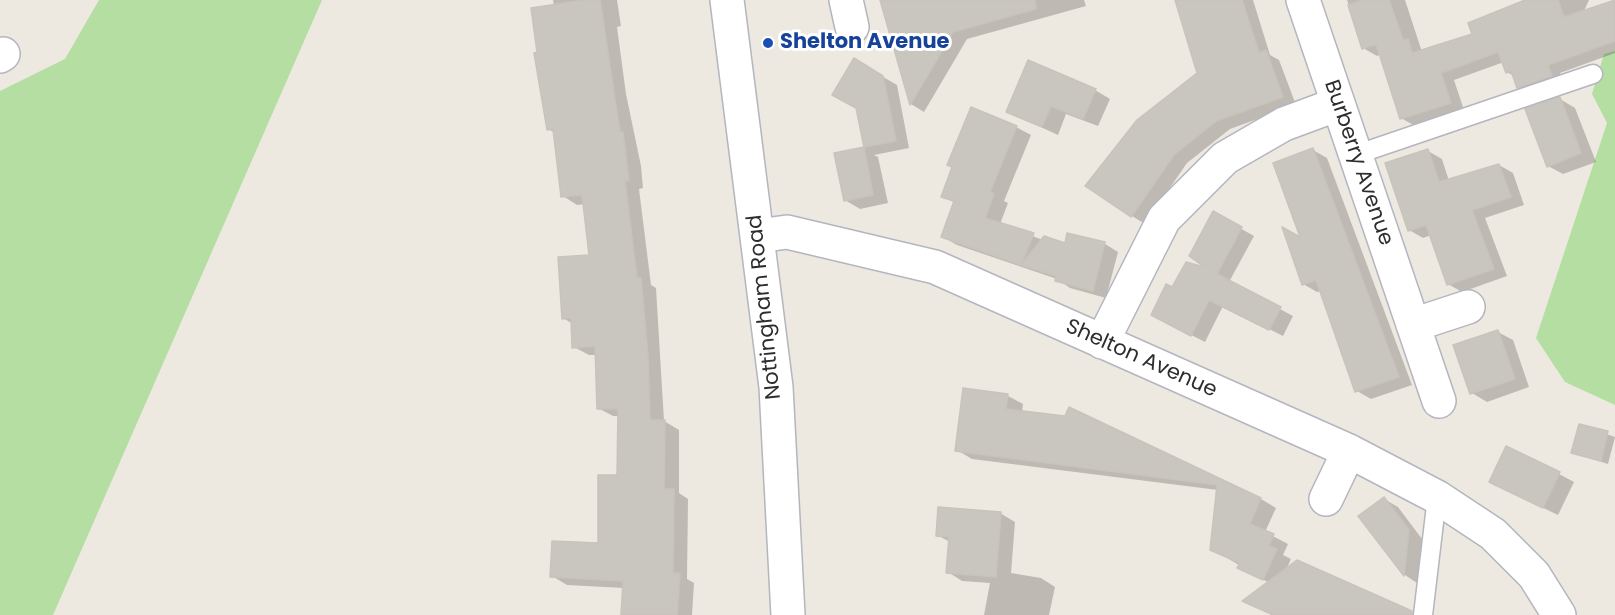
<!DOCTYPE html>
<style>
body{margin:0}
canvas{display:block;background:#ede8e0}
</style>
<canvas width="1615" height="615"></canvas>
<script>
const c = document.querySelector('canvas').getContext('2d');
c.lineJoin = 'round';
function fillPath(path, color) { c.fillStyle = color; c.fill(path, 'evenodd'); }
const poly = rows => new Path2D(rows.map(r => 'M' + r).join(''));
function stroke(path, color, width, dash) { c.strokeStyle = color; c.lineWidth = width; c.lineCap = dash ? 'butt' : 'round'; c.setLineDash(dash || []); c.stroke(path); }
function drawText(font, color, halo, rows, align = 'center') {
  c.font = font + ' Poppins,sans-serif'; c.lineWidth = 6; c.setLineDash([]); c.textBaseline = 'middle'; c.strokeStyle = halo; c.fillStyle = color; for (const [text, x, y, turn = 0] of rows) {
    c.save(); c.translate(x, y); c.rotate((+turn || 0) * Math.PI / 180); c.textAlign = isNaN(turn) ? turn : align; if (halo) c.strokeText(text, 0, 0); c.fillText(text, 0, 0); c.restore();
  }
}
fillPath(poly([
 [99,0,322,0,53,615,0,615,0,91,65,59],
 [1615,51,1615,405,1565,382,1536,338,1607,123,1592,94,1604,54]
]), '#b4dea2');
fillPath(poly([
 [553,0,617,0,621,26,617,27,626,94,641,166,643,188,639,189,651,285,656,288,664,421,679,430,679,493,688,499,687,579,694,583,692,615,622,615,624,588,567,585,552,576,600,545,619,477,620,416,613,416,598,408,597,355,589,355,574,347,573,324,563,318,591,257,585,204,577,205,563,196,555,133,548,129,539,54,554,6],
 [892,0,1084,0,1086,6,967,39,924,112,911,104,882,3],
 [1176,0,1253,0,1270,55,1279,60,1296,105,1230,129,1187,163,1145,224,1132,216,1199,74],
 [1347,0,1405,0,1422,52,1474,35,1529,0,1589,0,1584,11,1615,5,1615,53,1560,73,1564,84,1532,95,1518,87,1514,76,1507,72,1504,62,1454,80,1464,110,1415,126,1401,118,1381,54,1377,56,1363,48],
 [854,60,897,85,909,148,874,155,878,157,888,203,860,209,845,200,836,154,865,148,857,107],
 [1095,90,1110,99,1098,126,1066,114,1058,135,1008,112],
 [1560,99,1575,108,1596,162,1563,174,1548,166],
 [1016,127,1031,135,1004,201,1008,203,1000,224,1043,240,1066,245,1068,235,1105,244,1118,252,1106,298,1070,288,1057,279,957,245,943,237,955,203,943,196],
 [1313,150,1327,158,1412,385,1371,399,1357,391,1321,291,1317,292,1303,284,1303,240],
 [1428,151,1442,159,1449,181,1499,165,1513,173,1524,205,1485,218,1507,276,1462,292,1448,284,1431,235,1423,238,1409,230],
 [1213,213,1254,236,1229,282,1293,316,1283,336,1223,306,1205,342,1166,322,1173,289,1210,270],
 [1498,332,1513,340,1529,387,1487,402,1472,393],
 [1008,396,1023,404,1022,412,1066,418,1070,409,1261,499,1276,508,1265,532,1288,544,1283,555,1291,559,1286,570,1400,607,1413,615,1273,615,1245,600,1269,583,1212,549,1218,490,972,459,957,450],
 [1580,425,1615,437,1608,464,1573,453],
 [1559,474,1574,482,1558,515,1506,490],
 [1384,499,1398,507,1422,539,1417,583,1405,575,1360,516],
 [1000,513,1015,522,1011,573,1041,578,1055,587,1049,615,984,615,990,583,962,581,948,572,950,542,937,535]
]), '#0003');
const building = poly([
 [584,0,600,0,620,132,623,132,629,181,625,181,631,230,637,278,641,278,648,357,650,420,665,420,664,489,674,489,673,573,680,573,677,615,621,615,623,581,550,577,552,541,598,543,598,475,617,475,618,409,597,409,595,346,572,348,571,318,562,319,558,257,589,255,582,195,561,197,553,129,547,130,534,53,537,52,531,8,584,0],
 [880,0,1035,0,1036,9,953,32,910,105,880,0],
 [1175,0,1242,0,1259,53,1266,50,1283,97,1216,121,1174,155,1131,217,1085,186,1137,120,1197,73,1175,0],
 [1362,0,1389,0,1403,40,1408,39,1412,53,1472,34,1468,23,1525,0,1558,0,1564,17,1615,0,1615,41,1548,65,1552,76,1517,88,1511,71,1506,73,1498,52,1441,73,1451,103,1400,119,1376,44,1362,49,1348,5,1362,0],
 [854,58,883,76,896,141,864,147,856,108,832,95,854,58],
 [1028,60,1096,89,1083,119,1051,106,1042,127,1006,112,1028,60],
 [1560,97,1581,153,1547,167,1525,109,1560,97],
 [971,107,1017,126,990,192,994,194,985,218,1034,233,1021,265,941,237,954,201,941,197,952,167,947,165,971,107],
 [864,147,873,195,844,201,834,153,864,147],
 [1313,148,1399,377,1355,392,1316,280,1302,285,1282,227,1300,237,1273,163,1313,148],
 [1428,149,1439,182,1499,164,1511,197,1472,210,1494,269,1447,285,1426,225,1408,231,1385,163,1428,149],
 [1213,211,1242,227,1217,274,1281,307,1269,330,1209,300,1191,336,1151,315,1166,284,1172,287,1186,262,1204,267,1189,256,1213,211],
 [1067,233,1105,242,1093,291,1055,281,1056,276,1021,265,1044,236,1065,243,1067,233],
 [1498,330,1515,379,1470,394,1453,345,1498,330],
 [963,388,1008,394,1006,409,1065,416,1069,407,1261,498,1250,524,1274,534,1269,546,1277,549,1263,580,1237,568,1240,563,1210,550,1217,485,955,451,963,388],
 [1579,424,1608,431,1601,461,1571,453,1579,424],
 [1506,446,1560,472,1543,508,1489,482,1506,446],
 [1384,497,1409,530,1404,576,1358,516,1384,497],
 [938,507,1001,512,996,577,946,573,949,537,936,536,938,507],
 [1297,560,1412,611,1412,615,1273,615,1242,601,1297,560]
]);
fillPath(building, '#c9c6bf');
stroke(building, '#c8c4ba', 1.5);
const service = poly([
 [1355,155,1593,74],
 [1423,615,1437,497]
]);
const minor = poly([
 [846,0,852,27],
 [1303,0,1439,401],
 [0,56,3,54],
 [758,236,787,232,935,267,1349,451,1437,497,1493,534,1534,575,1559,615],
 [1413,325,1468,307],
 [1102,342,1164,219,1225,158,1284,124,1338,104],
 [1326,499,1349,451]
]);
const tertiary = poly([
 [727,0,776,387,788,615]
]);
stroke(service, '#b4b6bf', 21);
stroke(minor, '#b4b6bf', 36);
stroke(tertiary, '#b4b6bf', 36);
stroke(service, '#fff', 18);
stroke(minor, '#fff', 33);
stroke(tertiary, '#fff', 33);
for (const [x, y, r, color] of [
 [768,43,6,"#1a4fb4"]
]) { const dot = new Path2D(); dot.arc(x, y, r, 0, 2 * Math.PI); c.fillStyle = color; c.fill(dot); stroke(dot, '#fff', 2); }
drawText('bold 21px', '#164399', '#fff', [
 ["Shelton Avenue",780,43]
], 'left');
drawText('21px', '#2d2d2d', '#fff', [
 ["Burberry Avenue",1358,163,71],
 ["Nottingham Road",765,307,-96],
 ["Shelton Avenue",1141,359,24]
]);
</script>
